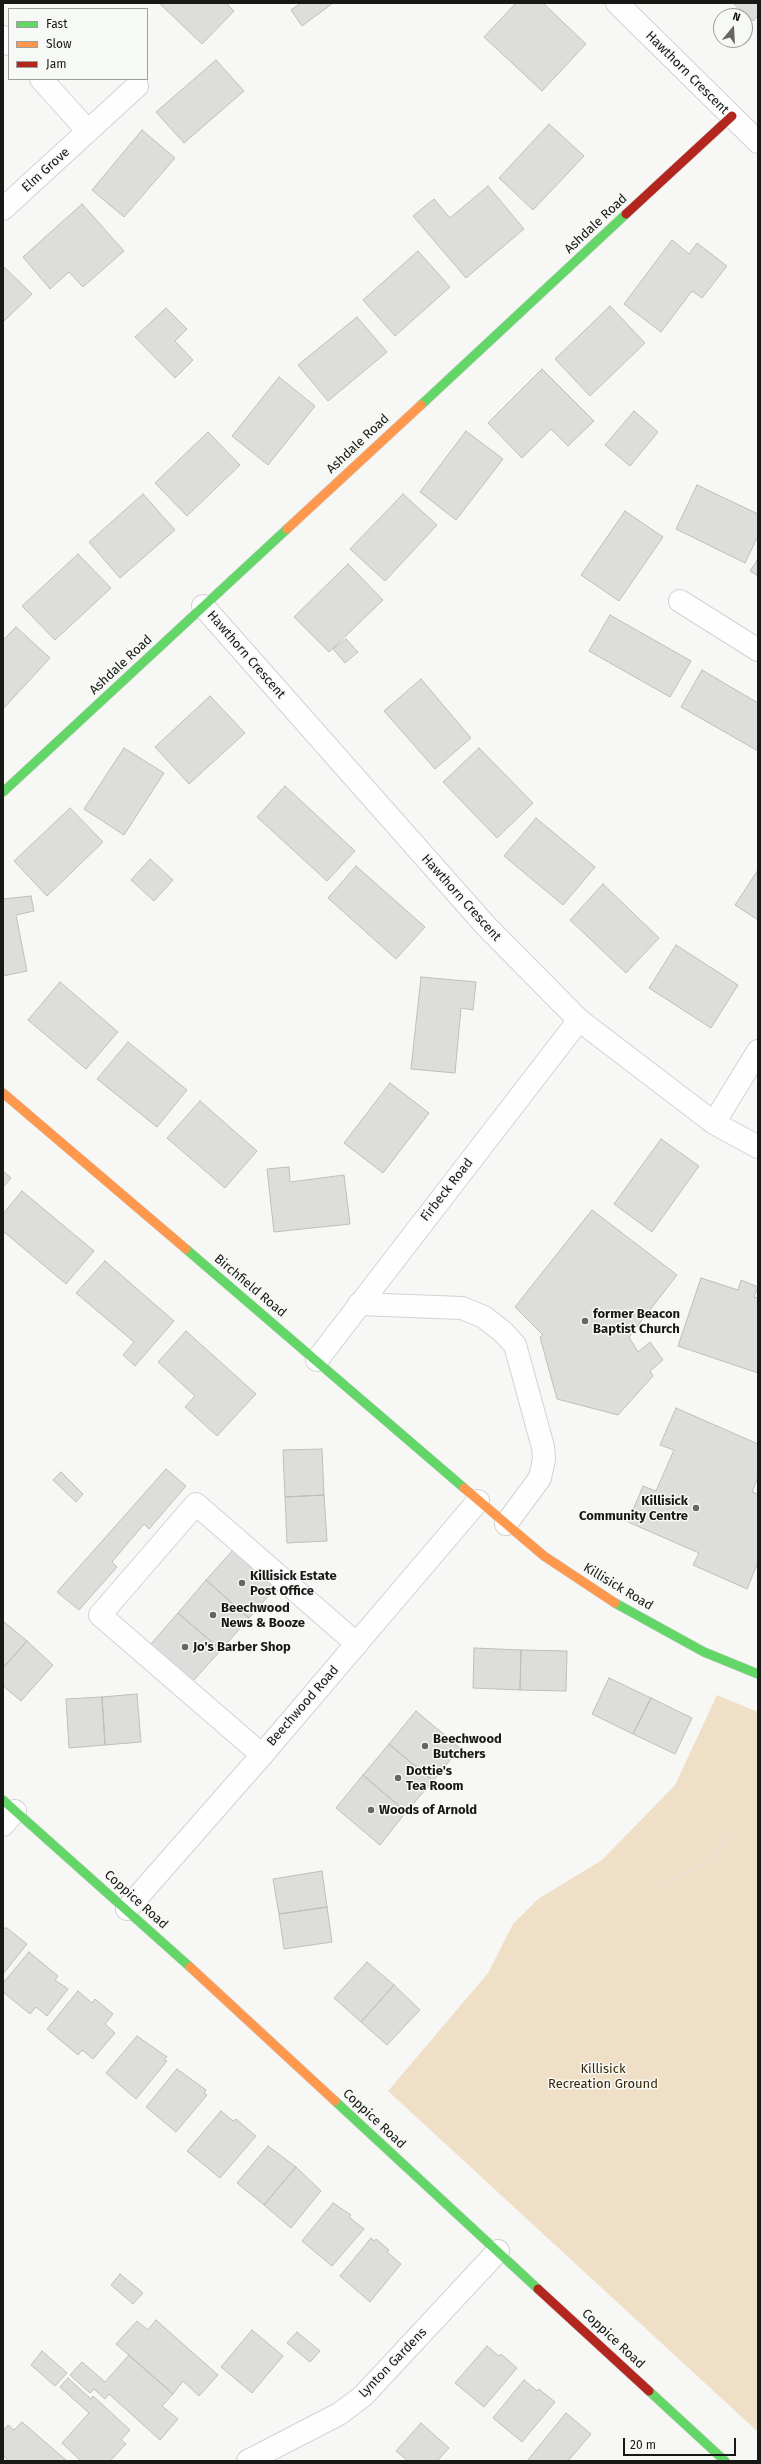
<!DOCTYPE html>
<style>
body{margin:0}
#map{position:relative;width:761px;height:2464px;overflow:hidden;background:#f7f8f6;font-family:"Fira Sans",sans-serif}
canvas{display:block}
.frame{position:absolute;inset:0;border:4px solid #181917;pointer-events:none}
.legend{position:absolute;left:8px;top:8px;width:140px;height:72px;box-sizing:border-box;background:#f6f9f5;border:1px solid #9d9f9c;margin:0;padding:5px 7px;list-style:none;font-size:12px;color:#181917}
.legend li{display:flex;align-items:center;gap:8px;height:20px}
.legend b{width:20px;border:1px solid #9d9f9c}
.north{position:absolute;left:713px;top:8px;width:40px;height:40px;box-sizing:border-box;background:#f6f9f5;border:1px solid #9d9f9c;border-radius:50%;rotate:18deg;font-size:11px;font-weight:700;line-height:16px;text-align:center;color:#181917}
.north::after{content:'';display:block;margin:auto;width:14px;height:18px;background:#666765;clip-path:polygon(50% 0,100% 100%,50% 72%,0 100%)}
.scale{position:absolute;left:623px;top:2438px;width:113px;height:18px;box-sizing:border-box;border:2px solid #181917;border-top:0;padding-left:5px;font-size:12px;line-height:14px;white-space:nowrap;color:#181917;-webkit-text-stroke:3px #f6f9f5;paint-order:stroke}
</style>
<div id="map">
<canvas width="761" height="2464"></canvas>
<div class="frame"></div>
<ul class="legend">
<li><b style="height:5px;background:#63d668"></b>Fast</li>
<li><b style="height:5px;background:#ff974d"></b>Slow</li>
<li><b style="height:5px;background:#b3261e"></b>Jam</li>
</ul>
<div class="north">N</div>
<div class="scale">20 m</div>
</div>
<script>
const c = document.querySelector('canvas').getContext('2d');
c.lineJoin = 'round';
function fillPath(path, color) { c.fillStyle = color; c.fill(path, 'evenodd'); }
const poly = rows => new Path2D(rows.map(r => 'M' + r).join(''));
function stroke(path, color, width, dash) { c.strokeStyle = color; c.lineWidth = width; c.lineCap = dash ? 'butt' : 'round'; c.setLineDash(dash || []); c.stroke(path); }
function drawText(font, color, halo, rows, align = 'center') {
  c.font = font + ' "Fira Sans",sans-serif'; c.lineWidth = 3; c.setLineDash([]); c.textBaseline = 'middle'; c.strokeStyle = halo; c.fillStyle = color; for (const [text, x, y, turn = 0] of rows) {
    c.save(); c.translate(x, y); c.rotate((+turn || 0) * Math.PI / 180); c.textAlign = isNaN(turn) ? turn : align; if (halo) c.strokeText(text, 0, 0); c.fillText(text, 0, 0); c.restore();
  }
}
fillPath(poly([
 [717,1695,758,1712,758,2432,388,2091,488,1973,513,1924,538,1899,602,1860,675,1785]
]), '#f0dfc7');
const building = poly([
 [159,3,226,3,234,11,202,44,159,3],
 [301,3,333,3,302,26,291,10,301,3],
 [516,3,543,3,586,44,542,91,484,37,516,3],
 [733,3,758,3,758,16,753,21,733,3],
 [216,60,244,91,184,143,156,112,216,60],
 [549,124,584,156,533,210,499,178,549,124],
 [142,130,175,158,124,217,92,190,142,130],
 [488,186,524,229,466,278,413,216,434,199,450,218,488,186],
 [82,204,124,251,83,287,69,272,50,289,23,257,82,204],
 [672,240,689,254,697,243,727,266,702,298,692,291,661,332,624,304,672,240],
 [418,251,450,287,395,336,363,300,418,251],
 [3,266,32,294,3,322,3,266],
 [610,306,645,343,590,396,555,359,610,306],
 [166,308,187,329,175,341,193,360,175,378,135,337,166,308],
 [357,317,387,352,328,401,298,365,357,317],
 [542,369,594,421,568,446,551,429,522,458,488,423,542,369],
 [279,377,315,406,268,465,232,436,279,377],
 [634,411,658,432,630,466,605,445,634,411],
 [466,431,503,459,456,520,420,492,466,431],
 [208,432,240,465,187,516,155,483,208,432],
 [697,485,758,514,758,536,745,563,676,529,697,485],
 [143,494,175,530,120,578,89,542,143,494],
 [403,494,437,525,385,581,350,549,403,494],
 [625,511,663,537,619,601,581,575,625,511],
 [78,554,111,588,55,640,22,606,78,554],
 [758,559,758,576,750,571,758,559],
 [348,564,383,600,329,652,294,617,348,564],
 [610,615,691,661,670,697,589,651,610,615],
 [16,627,50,658,3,709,3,640,16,627],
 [346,639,358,652,345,663,333,649,346,639],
 [702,670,758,703,758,751,681,707,702,670],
 [421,679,471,738,435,769,384,711,421,679],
 [210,696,245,733,189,784,155,747,210,696],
 [124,748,164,773,124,835,84,809,124,748],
 [479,748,533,803,497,838,443,782,479,748],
 [285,786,355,851,327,881,257,817,285,786],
 [70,808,103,842,47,896,14,861,70,808],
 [536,818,595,867,563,905,504,856,536,818],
 [150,859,173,880,154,901,131,880,150,859],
 [356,866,425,927,396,959,328,898,356,866],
 [758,870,758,920,735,905,758,870],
 [603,884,659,938,626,973,570,920,603,884],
 [31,896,34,911,16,915,27,971,3,976,3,899,31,896],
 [676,945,738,985,711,1028,649,988,676,945],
 [421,977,476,982,473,1010,461,1008,455,1073,411,1069,421,977],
 [60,982,118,1032,86,1069,28,1020,60,982],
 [128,1042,187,1090,157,1127,97,1079,128,1042],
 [390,1083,429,1113,383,1173,344,1143,390,1083],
 [200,1101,257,1151,225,1188,167,1138,200,1101],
 [661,1139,699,1166,652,1232,614,1204,661,1139],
 [289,1167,290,1182,344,1175,350,1224,274,1232,267,1169,289,1167],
 [3,1171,11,1178,3,1187,3,1171],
 [22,1191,94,1251,66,1284,3,1231,3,1214,22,1191],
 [592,1210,677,1275,629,1337,638,1352,650,1342,663,1360,650,1371,653,1376,618,1415,557,1399,540,1337,543,1335,515,1307,592,1210],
 [105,1261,174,1321,135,1366,123,1355,134,1342,76,1293,105,1261],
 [701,1278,738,1290,741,1280,758,1287,754,1297,758,1298,758,1373,678,1346,701,1278],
 [186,1331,256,1394,217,1436,185,1407,195,1396,158,1362,186,1331],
 [676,1408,758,1444,758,1477,752,1492,758,1494,758,1562,747,1589,693,1565,699,1553,628,1522,643,1486,656,1491,674,1450,660,1445,676,1408],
 [322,1449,324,1495,285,1497,283,1450,322,1449],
 [166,1469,186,1486,149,1529,144,1524,112,1562,117,1567,79,1610,57,1592,166,1469],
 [61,1472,83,1494,76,1502,53,1480,61,1472],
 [324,1495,327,1541,287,1543,285,1497,324,1495],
 [234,1549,277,1586,249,1618,206,1580,234,1549],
 [206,1580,249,1618,221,1650,178,1613,206,1580],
 [178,1613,221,1650,192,1682,150,1645,178,1613],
 [3,1621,27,1641,3,1668,3,1621],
 [27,1641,53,1665,21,1701,3,1686,3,1668,27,1641],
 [474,1648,521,1650,520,1690,473,1688,474,1648],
 [521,1650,567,1651,566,1691,520,1690,521,1650],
 [609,1678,651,1698,633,1734,592,1714,609,1678],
 [137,1694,141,1742,105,1745,102,1697,137,1694],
 [102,1697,105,1745,69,1748,66,1699,102,1697],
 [651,1698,692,1718,675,1754,633,1734,651,1698],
 [416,1711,460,1748,433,1781,389,1744,416,1711],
 [389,1744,433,1781,406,1812,363,1775,389,1744],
 [363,1775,406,1812,380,1845,336,1808,363,1775],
 [322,1871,327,1907,279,1914,273,1879,322,1871],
 [327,1907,332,1942,284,1949,279,1914,327,1907],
 [3,1928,7,1928,27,1944,3,1974,3,1928],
 [29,1952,58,1976,55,1980,68,1989,47,2016,36,2007,30,2014,3,1992,3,1983,29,1952],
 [367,1962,394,1985,361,2022,334,1998,367,1962],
 [394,1985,420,2010,387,2045,361,2022,394,1985],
 [78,1991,92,2003,95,1999,113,2014,105,2024,115,2033,93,2059,82,2050,78,2055,47,2029,78,1991],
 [137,2036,167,2057,164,2060,167,2061,136,2099,106,2073,137,2036],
 [177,2069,206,2090,204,2093,207,2095,176,2132,146,2107,177,2069],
 [221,2111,233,2121,236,2119,256,2136,220,2178,187,2151,221,2111],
 [268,2146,296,2167,264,2205,237,2183,268,2146],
 [296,2167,321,2191,291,2228,264,2205,296,2167],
 [333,2203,351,2215,349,2217,364,2229,332,2266,302,2241,333,2203],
 [371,2238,374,2241,376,2239,389,2250,387,2252,401,2264,370,2302,340,2276,371,2238],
 [120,2274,143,2293,133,2304,111,2285,120,2274],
 [156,2320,218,2375,199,2396,183,2381,173,2394,116,2344,137,2321,148,2330,156,2320],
 [252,2330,283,2356,252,2393,221,2367,252,2330],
 [297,2332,320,2351,310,2362,287,2343,297,2332],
 [487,2346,499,2356,501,2354,517,2368,484,2407,455,2383,487,2346],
 [42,2351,67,2373,55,2386,31,2365,42,2351],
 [129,2355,173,2394,162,2406,178,2419,160,2440,109,2394,105,2399,94,2389,90,2393,70,2375,82,2362,105,2382,129,2355],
 [68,2378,91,2399,93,2396,130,2430,121,2440,126,2444,110,2461,81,2461,62,2443,89,2413,60,2387,68,2378],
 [524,2380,537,2391,539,2389,555,2402,522,2442,493,2418,524,2380],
 [566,2413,591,2434,568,2461,527,2461,566,2413],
 [22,2422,67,2461,9,2461,3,2456,3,2431,8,2425,14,2430,22,2422],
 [421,2423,449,2448,437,2461,408,2461,396,2451,421,2423]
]);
fillPath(building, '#dddddb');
stroke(building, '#bebebc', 1);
const lane = poly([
 [359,1304,462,1308,484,1317,503,1332,515,1345,543,1447,544,1459,540,1478,506,1524],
 [262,1755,100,1615,196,1504,357,1644]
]);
const street = poly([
 [617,3,758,142],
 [3,37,9,44],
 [41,79,88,131],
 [3,209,137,86],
 [680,601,758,650],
 [203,606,486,926,579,1020,714,1123,758,1147],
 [714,1123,758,1051],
 [317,1360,579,1020],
 [3,1825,15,1811],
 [127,1909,262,1755,478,1501],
 [248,2461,339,2414,363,2396,498,2251]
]);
const fast = poly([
 [421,405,626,214],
 [3,792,287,529],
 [186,1249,464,1488],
 [615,1603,704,1652,758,1674],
 [3,1800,190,1967],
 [335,2101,538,2289],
 [649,2391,725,2461]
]);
const slow = poly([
 [287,529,421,405],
 [3,1093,186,1249],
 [464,1488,544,1556,615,1603],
 [190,1967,335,2101]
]);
const jam = poly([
 [626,214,732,116],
 [538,2289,649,2391]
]);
stroke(lane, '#d2d3d1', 24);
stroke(street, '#d2d3d1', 24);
stroke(fast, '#d2d3d1', 10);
stroke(slow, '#d2d3d1', 10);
stroke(jam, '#d2d3d1', 10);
stroke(poly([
 [659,1888,709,1859,734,1831]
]), '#e1e2e1', 2.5, [2, 3]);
stroke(lane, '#fefefe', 22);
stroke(street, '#fefefe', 22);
stroke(fast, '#63d668', 9);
stroke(slow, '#ff974d', 9);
stroke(jam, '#b3261e', 9);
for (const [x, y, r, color] of [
 [585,1321,4,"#666765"],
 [696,1508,4,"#666765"],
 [242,1583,4,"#666765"],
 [213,1615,4,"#666765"],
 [185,1647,4,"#666765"],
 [425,1746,4,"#666765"],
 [398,1778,4,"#666765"],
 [371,1810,4,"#666765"]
]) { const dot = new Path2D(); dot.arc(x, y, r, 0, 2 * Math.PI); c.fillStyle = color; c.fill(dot); stroke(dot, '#f6f9f5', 1.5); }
drawText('13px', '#181917', '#f6f9f5', [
 ["Hawthorn Crescent",687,73,45],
 ["Elm Grove",46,170,-42],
 ["Ashdale Road",596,224,-43],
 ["Ashdale Road",358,444,-43],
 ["Hawthorn Crescent",246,655,49],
 ["Ashdale Road",121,665,-43],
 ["Hawthorn Crescent",461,898,48],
 ["Firbeck Road",447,1190,-52],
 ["Birchfield Road",250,1286,40],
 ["Killisick Road",618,1587,31],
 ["Beechwood Road",303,1706,-49],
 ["Coppice Road",136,1900,42],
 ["Coppice Road",374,2119,43],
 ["Coppice Road",613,2339,43],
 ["Lynton Gardens",393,2363,-46]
]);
drawText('bold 13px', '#181917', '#f6f9f5', [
 ["former Beacon",593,1314],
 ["Baptist Church",593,1329],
 ["Killisick",688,1501,"right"],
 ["Community Centre",688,1516,"right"],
 ["Killisick Estate",250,1576],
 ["Post Office",250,1591],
 ["Beechwood",221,1608],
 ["News & Booze",221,1623],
 ["Jo's Barber Shop",193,1647],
 ["Beechwood",433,1739],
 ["Butchers",433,1754],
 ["Dottie's",406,1771],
 ["Tea Room",406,1786],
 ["Woods of Arnold",379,1810]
], 'left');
drawText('13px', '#3a2505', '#f6f9f5', [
 ["Killisick",603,2069],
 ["Recreation Ground",603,2084]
]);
</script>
